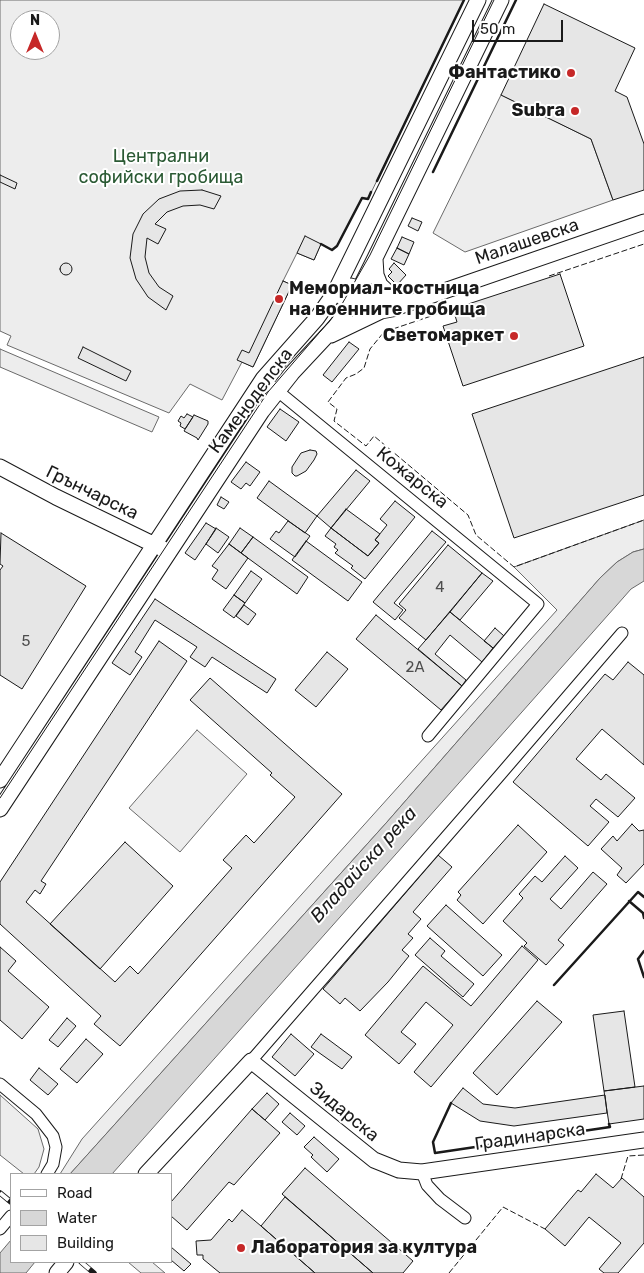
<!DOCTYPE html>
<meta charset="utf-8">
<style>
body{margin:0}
#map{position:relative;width:644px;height:1273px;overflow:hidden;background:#fff;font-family:Rubik,sans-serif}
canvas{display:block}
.legend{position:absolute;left:10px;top:1173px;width:162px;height:90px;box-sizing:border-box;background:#fff;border:1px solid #a3a3a3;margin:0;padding:6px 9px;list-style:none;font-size:15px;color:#1a1a1a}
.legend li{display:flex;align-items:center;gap:10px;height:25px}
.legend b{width:25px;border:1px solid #a3a3a3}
.north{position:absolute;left:10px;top:10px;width:50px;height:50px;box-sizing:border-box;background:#fff;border:1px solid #a3a3a3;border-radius:50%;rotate:0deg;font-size:14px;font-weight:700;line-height:20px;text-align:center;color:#1a1a1a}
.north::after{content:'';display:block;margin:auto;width:18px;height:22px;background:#c62828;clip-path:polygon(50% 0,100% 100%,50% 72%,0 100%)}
.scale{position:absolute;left:472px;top:20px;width:91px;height:22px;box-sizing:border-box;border:2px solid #1a1a1a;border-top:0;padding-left:6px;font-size:15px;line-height:18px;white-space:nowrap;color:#1a1a1a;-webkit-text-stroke:4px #fff;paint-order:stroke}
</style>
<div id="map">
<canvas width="644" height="1273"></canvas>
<ul class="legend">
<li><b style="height:6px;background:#fff"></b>Road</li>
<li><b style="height:14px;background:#d7d7d7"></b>Water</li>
<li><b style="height:14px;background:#e6e6e6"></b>Building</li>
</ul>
<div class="north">N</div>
<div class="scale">50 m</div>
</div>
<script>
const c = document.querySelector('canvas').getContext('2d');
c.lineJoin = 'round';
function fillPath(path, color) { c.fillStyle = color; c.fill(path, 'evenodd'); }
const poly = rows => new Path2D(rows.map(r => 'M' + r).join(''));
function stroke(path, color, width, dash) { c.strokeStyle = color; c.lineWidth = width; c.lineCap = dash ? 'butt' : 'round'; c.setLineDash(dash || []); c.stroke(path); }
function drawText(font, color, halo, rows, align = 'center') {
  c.font = font + ' Rubik,sans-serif'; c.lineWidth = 4; c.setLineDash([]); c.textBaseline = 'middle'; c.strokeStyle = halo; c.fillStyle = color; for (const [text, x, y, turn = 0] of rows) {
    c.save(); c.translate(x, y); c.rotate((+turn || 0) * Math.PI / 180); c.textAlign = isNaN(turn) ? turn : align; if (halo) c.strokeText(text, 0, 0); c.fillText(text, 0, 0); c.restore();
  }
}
const built = poly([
 [0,0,464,0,368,199,362,198,337,246,332,250,321,244,314,260,297,253,283,281,292,285,253,367,242,362,222,400,190,384,169,413,7,345,11,336,0,331,0,0],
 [20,20,50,20,50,50,20,50,20,20],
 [501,95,591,139,613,200,465,252,433,233,501,95],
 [0,349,159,417,152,432,0,367,0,349],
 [644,520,644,549,633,552,617,562,600,578,387,822,70,1174,60,1174,82,1139,557,610,514,567,644,520],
 [197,730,247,774,180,852,129,808,197,730],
 [0,1095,38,1129,44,1149,39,1167,34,1174,24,1174,0,1155,0,1095],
 [128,1262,152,1262,165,1273,141,1273,128,1262]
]);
fillPath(built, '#ededed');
stroke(built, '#6a6a6a', 1);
const water = poly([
 [644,549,644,581,631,589,616,606,112,1174,70,1174,387,822,600,578,617,562,633,552,644,549],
 [11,1240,11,1262,35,1262,26,1273,0,1273,0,1253,11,1240]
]);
fillPath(water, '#d7d7d7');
stroke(water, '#6a6a6a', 1);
const building = poly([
 [544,4,635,48,615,91,627,97,644,144,644,190,613,200,591,139,501,95,544,4],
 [0,175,17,183,15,189,0,182,0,175],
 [202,190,221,196,214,209,200,205,183,206,167,212,155,224,166,229,158,244,147,238,145,257,149,273,159,287,173,296,166,310,148,297,136,279,130,258,133,234,143,214,159,199,180,191,202,190],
 [412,218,422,222,418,231,408,226,412,218],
 [305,236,321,244,314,260,297,253,305,236],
 [402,237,414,242,409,254,397,248,402,237],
 [397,248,409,254,404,265,391,259,397,248],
 '60 269a6 6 0 1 1 12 0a6 6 0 1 1-12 0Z',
 [394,263,406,275,397,285,388,276,392,272,389,269,394,263],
 [560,274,584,346,463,386,443,326,457,322,453,309,560,274],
 [283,281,292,285,253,367,237,360,242,350,249,353,283,281],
 [349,342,359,349,332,382,323,375,349,342],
 [83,347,131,371,126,381,78,358,83,347],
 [644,357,644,495,514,538,472,414,644,357],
 [280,409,299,422,286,441,267,427,280,409],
 [187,414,193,417,185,429,180,426,181,423,178,421,181,416,184,418,187,414],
 [194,415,208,421,208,424,198,440,197,438,184,431,194,415],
 [310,450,316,451,317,454,314,460,306,471,297,476,295,476,292,473,292,467,301,453,310,450],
 [246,462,260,472,250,486,246,483,241,489,231,482,246,462],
 [356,470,370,481,331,528,317,516,356,470],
 [269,481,317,516,305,533,257,498,269,481],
 [221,497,229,502,224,509,217,505,221,497],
 [395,501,415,517,365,579,351,568,353,566,335,553,338,550,334,547,336,544,325,536,331,528,368,556,379,543,375,540,387,525,380,519,395,501],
 [346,509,380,534,375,540,379,543,368,556,331,528,346,509],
 [288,521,310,536,295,557,270,539,276,531,279,533,288,521],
 [206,523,216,529,195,560,185,553,206,523],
 [216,528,229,537,218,553,206,544,216,528],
 [240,528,253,537,241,553,229,544,240,528],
 [432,531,446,542,394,603,403,610,395,620,373,602,432,531],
 [1,533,86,586,22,689,0,675,0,570,3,566,0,564,1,533],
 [253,537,308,577,297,594,241,553,253,537],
 [306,541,362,582,348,601,292,560,306,541],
 [229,544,248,558,226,589,212,579,218,570,212,566,229,544],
 [448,545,482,573,426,640,399,618,406,610,399,604,448,545],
 [251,571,262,579,245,603,234,595,251,571],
 [482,573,493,581,460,620,450,612,482,573],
 [234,595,245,603,234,618,223,610,234,595],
 [155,599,276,679,267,693,212,657,205,667,190,657,197,647,155,620,135,652,142,657,130,675,112,663,155,599],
 [244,605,256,614,248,625,236,616,244,605],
 [450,612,493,648,482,662,450,635,435,654,466,680,462,686,418,649,450,612],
 [376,615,462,686,441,710,356,639,376,615],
 [495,628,504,636,493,648,484,641,495,628],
 [159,641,187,661,41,881,46,884,40,894,35,890,26,902,115,982,130,966,138,974,232,868,223,860,246,835,254,843,295,797,270,775,272,773,190,700,210,678,342,794,120,1046,94,1024,101,1016,0,924,0,882,159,641],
 [327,652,348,669,316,707,295,690,327,652],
 [628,662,644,675,644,765,602,729,576,759,601,780,606,774,635,798,618,817,596,799,590,806,609,822,588,846,513,782,605,674,613,680,628,662],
 [632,824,639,831,644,830,644,864,626,883,617,875,622,868,601,849,613,836,617,841,632,824],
 [518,825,547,852,483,924,457,900,461,895,458,892,518,825],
 [125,842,173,886,100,969,50,924,125,842],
 [438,855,452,867,413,912,421,919,408,934,413,938,402,950,409,956,388,982,360,1011,345,998,340,1004,323,989,438,855],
 [565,856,578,868,550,899,561,909,593,872,607,884,558,940,564,945,546,965,524,946,527,943,503,921,523,898,519,894,535,876,542,882,565,856],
 [446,905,502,955,483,976,427,926,446,905],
 [430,938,445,951,441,956,474,984,463,997,415,955,430,938],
 [522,946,538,960,431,1087,414,1072,453,1025,426,1002,401,1032,416,1044,399,1064,365,1035,423,966,471,1006,522,946],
 [0,947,16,961,8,971,49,1007,22,1039,0,1020,0,947],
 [537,1001,562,1022,497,1095,473,1073,537,1001],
 [624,1011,635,1087,604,1091,593,1015,624,1011],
 [67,1018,76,1026,58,1047,49,1040,67,1018],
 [291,1034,314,1054,295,1076,272,1057,291,1034],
 [321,1034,352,1057,342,1069,311,1047,321,1034],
 [86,1039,103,1054,77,1083,60,1069,86,1039],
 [39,1068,58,1084,48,1095,30,1080,39,1068],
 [644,1086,644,1119,609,1124,604,1091,644,1086],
 [463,1088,483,1104,515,1108,605,1095,607,1113,514,1126,480,1121,451,1103,463,1088],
 [267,1093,279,1104,265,1120,252,1109,267,1093],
 [252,1109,280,1133,234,1185,229,1182,187,1230,171,1216,171,1202,252,1109],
 [290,1113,305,1126,297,1135,282,1122,290,1113],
 [314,1137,339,1159,327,1172,311,1157,313,1155,304,1147,314,1137],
 [305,1168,413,1261,403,1273,373,1273,282,1194,305,1168],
 [596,1174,613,1188,622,1178,644,1197,644,1243,618,1273,604,1273,599,1269,621,1243,589,1217,565,1246,545,1229,578,1190,581,1192,596,1174],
 [285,1197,373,1273,315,1273,261,1226,285,1197],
 [242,1210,261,1226,315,1273,220,1273,203,1259,203,1255,197,1255,196,1241,211,1240,229,1219,232,1222,242,1210],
 [171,1247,191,1264,184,1271,171,1260,171,1247]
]);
fillPath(building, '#e6e6e6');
stroke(building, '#1a1a1a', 1);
const street = poly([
 [263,379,538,604,428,736],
 [251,1061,500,775,622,633],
 [0,1084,36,1114,53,1136,56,1147,53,1164,47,1174],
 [422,1172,427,1185,440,1199,465,1218],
 [0,1229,11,1216]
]);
const secondary = poly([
 [375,259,376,275,380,285,392,296,400,299],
 [351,286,384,300,405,300],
 [343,298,364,307,381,311,392,309,644,222],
 [331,335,381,311],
 [0,467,56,497,163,549],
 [0,780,263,379,317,318,334,294,478,0],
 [0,809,262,411,292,373,335,327,342,318,359,290,375,258,501,0],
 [146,1174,251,1061,374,1160,399,1170,422,1172,644,1140],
 [57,1273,66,1262]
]);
stroke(street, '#1a1a1a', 13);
stroke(secondary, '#1a1a1a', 17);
stroke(street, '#fff', 11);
stroke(secondary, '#fff', 15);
stroke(poly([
 [0,798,268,392,338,311,370,255,494,0]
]), '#1a1a1a', 1);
const rail = poly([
 [0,1193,11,1202],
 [81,1262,94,1273]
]);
stroke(rail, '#1a1a1a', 5.5);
stroke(rail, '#fff', 4, [11]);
stroke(poly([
 [549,276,644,244],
 [455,308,384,332,370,349,364,368,356,374,346,378,328,402,337,409,334,421,366,446,374,436,468,515,476,535,514,567,644,520],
 [621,1179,628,1156,644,1155],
 [449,1273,503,1207,545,1229,546,1228]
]), '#1a1a1a', 1, [6, 2.5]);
stroke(poly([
 [433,172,516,0],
 [377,181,464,0],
 [321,244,332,250,337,246,362,198,368,199,371,192],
 [629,901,643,913,644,918],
 [644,951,638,959,644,977],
 [554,985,638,892,644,897],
 [451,1103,433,1142,435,1153,610,1127,609,1124]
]), '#1a1a1a', 2.5);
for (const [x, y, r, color] of [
 [571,73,5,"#c62828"],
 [575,111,5,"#c62828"],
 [279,299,5,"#c62828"],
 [514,336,5,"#c62828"],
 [241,1248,5,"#c62828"]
]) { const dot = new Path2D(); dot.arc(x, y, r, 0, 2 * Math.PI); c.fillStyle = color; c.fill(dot); stroke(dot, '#fff', 2); }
drawText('15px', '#4d4d4d', null, [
 ["4",440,588],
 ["5",26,642],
 ["2А",415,668]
]);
drawText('bold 18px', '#1a1a1a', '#fff', [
 ["Фантастико",561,73],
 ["Subra",565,111],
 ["Мемориал-костница",289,289,"left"],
 ["на военните гробища",289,310,"left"],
 ["Светомаркет",504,336],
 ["Лаборатория за култура",251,1248,"left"]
], 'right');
drawText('18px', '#2b5a34', '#fff', [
 ["Централни",161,157],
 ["софийски гробища",161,178]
]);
drawText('18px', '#1a1a1a', '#fff', [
 ["Малашевска",527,242,-19],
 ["Каменоделска",251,401,-53],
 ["Кожарска",412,478,39],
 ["Грънчарска",92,493,26],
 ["Зидарска",344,1112,39],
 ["Градинарска",530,1137,-8]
]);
drawText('italic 19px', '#1a1a1a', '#fff', [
 ["Владайска река",364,865,-48]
]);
</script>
